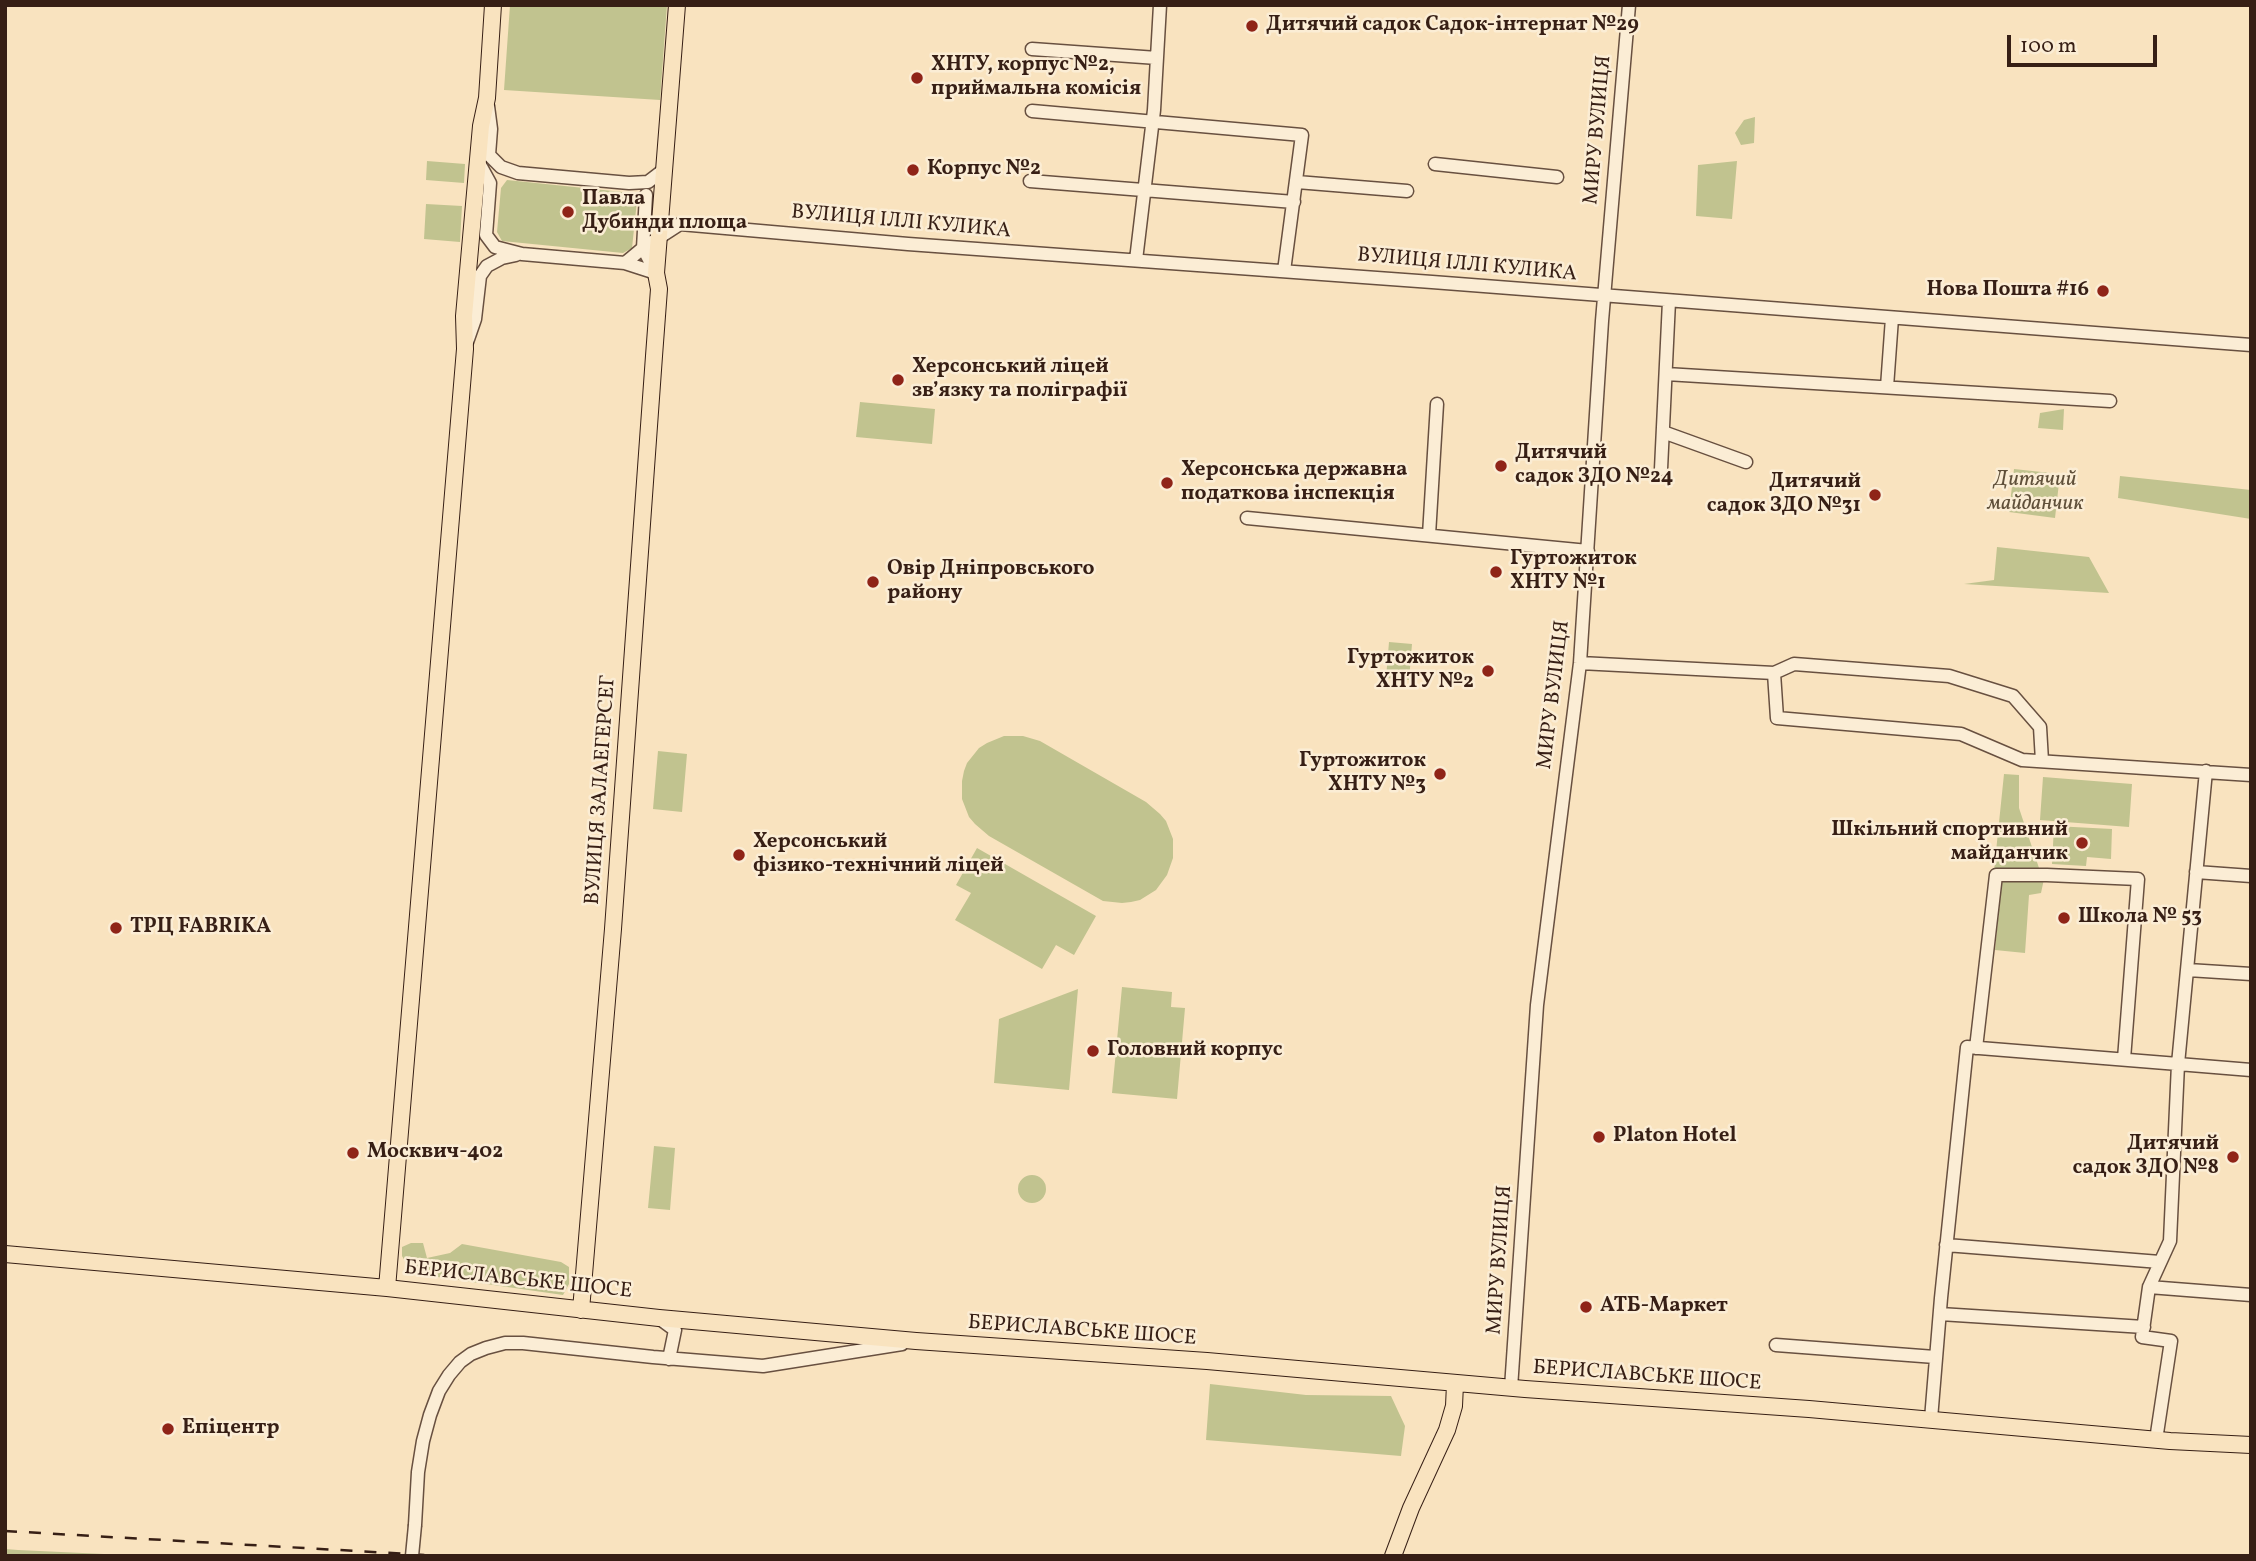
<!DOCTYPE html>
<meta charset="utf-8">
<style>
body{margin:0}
#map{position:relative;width:2256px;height:1561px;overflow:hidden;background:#f9e3bf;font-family:Vollkorn,serif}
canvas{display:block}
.frame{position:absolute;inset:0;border:7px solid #371f15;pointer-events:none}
.scale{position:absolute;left:2007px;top:35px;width:150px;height:32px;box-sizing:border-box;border:4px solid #371f15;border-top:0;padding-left:9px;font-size:21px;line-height:24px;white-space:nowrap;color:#371f15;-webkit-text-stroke:5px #fbedd5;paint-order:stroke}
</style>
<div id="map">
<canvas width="2256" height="1561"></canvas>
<div class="frame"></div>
<div class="scale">100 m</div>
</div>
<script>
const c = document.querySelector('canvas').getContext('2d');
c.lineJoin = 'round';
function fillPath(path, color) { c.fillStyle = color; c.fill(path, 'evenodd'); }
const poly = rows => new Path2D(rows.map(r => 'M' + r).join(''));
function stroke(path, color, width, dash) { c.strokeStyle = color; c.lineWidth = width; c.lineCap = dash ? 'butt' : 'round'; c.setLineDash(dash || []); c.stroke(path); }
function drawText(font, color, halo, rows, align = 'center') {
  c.font = font + ' Vollkorn,serif'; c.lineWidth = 5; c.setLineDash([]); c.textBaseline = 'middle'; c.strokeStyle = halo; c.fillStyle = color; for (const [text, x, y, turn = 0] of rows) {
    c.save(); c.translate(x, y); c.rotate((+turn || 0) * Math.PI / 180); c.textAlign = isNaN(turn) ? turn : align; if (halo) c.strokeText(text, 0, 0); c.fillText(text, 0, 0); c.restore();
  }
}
fillPath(poly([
 [510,5,667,5,660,100,504,90],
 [1755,117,1754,143,1741,145,1735,133,1744,120],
 [427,161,465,164,464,183,426,180],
 [1737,161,1732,219,1696,216,1698,165],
 [507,180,632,193,637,201,632,248,623,253,502,241,497,232,501,188],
 [426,204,462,206,460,242,424,239],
 [860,402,935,409,932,444,856,437],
 [2064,409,2063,430,2038,428,2040,413],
 [2014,469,2060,474,2055,518,2009,512],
 [2120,476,2251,490,2251,519,2118,498],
 [1997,547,2089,557,2109,593,1964,584,1994,580],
 [1389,642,1412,644,1409,680,1386,678],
 [1004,736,1023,736,1040,741,1146,802,1160,814,1166,821,1173,839,1173,858,1167,875,1156,890,1140,900,1131,902,1122,903,1103,901,989,836,975,824,969,817,962,799,962,781,964,771,967,763,979,748,987,743],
 [658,751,687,754,682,812,653,809],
 [2004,774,2019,775,2019,808,2040,871,1994,871],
 [2043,777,2132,784,2129,827,2040,820],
 [2054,826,2112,829,2111,859,2087,857,2086,866,2052,864],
 [977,848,1096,916,1074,955,1056,945,1042,969,955,920,971,893,956,885],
 [2044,879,2041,893,2029,895,2025,953,1995,950,2002,880],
 [1122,987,1172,992,1171,1007,1185,1008,1177,1099,1112,1093],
 [1078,989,1069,1090,994,1083,999,1019],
 [654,1146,675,1148,670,1210,648,1208],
 '1018 1189a14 14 0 1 1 28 0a14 14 0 1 1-28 0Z',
 [411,1243,423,1243,427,1258,450,1253,462,1244,561,1262,569,1267,569,1284,563,1295,417,1274,410,1270,402,1256,402,1247],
 [1210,1384,1306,1395,1391,1396,1405,1426,1401,1456,1206,1440],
 [5,1549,18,1550,147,1556,5,1556]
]), '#c1c38f');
const minor = poly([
 [1032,49,1157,58],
 [488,106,491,129,489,155,501,167,518,173,629,183,648,182,665,169],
 [1032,111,1302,135,1284,271],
 [478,161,490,183,486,235,495,247,522,254,625,263,656,273],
 [1435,164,1557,177],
 [1030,181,1294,202],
 [1297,182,1407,191],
 [646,195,643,248,656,273],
 [680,224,908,244,1432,282,2251,345],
 [1136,260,1154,110,1160,5],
 [625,263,643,248,680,224],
 [467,342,475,319,480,276,487,266,502,258,516,255],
 [1666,374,2110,401],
 [1887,387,1892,318],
 [1663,432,1746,462],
 [1661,469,1669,301],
 [1247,518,1588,551],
 [1429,535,1437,404],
 [1580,663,1774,673,1777,718,1961,734,2022,760,2251,775],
 [1774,673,1794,664,1949,676,2013,696,2040,727,2042,761],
 [2196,872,2251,876],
 [2188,970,2251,974],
 [1976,1048,1996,875,2047,875,2138,879,2124,1059],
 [1946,1245,2160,1262],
 [2149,1287,2251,1295],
 [1940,1314,2144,1327],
 [660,1319,675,1330,669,1359],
 [1776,1345,1935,1357],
 [1511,1388,1537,1005,1580,663,1602,321,1629,5],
 [1931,1419,1941,1298,1967,1047,2178,1064,2206,771],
 [2156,1440,2171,1341,2142,1337,2149,1287,2170,1241,2178,1064,2251,1070],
 [415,1525,418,1472,423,1441,430,1415,439,1391,449,1375,460,1362,471,1354,486,1348,505,1343,523,1343,653,1357,763,1366,902,1344]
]);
const major = poly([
 [5,1254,387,1288,659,1318,916,1341,1207,1361,1525,1389,1809,1409,2170,1441,2251,1445],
 [387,1288,465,349,464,316,481,126,487,98,493,5],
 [581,1310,613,929,654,356,659,289,656,273,677,5],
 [1393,1556,1411,1508,1447,1430,1454,1406,1455,1384]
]);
stroke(minor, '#685040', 15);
stroke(major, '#371f15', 18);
stroke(minor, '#fbedd5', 12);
stroke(major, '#f9e3bf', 16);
stroke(poly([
 [5,1531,444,1556]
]), '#371f15', 2.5, [12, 12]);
const minorBridge = poly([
 [412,1556,415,1525]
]);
stroke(minorBridge, '#685040', 15, []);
stroke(minorBridge, '#fbedd5', 12);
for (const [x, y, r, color] of [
 [1252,26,7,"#8f2418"],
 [917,78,7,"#8f2418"],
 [913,170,7,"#8f2418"],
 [568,212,7,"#8f2418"],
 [2103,291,7,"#8f2418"],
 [898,380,7,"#8f2418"],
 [1501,466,7,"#8f2418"],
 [1167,483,7,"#8f2418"],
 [1875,495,7,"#8f2418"],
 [1496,572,7,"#8f2418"],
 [873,582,7,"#8f2418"],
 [1488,671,7,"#8f2418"],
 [1440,774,7,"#8f2418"],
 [2082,843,7,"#8f2418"],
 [739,855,7,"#8f2418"],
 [2064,918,7,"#8f2418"],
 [116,928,7,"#8f2418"],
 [1093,1051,7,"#8f2418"],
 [1599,1137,7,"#8f2418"],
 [353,1153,7,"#8f2418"],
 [2233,1157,7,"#8f2418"],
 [1586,1307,7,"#8f2418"],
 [168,1429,7,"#8f2418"]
]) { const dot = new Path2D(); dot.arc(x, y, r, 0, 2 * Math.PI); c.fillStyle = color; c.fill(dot); stroke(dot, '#fbedd5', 2.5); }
drawText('bold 21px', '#371f15', '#fbedd5', [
 ["Дитячий садок Садок-інтернат №29",1266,26],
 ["ХНТУ, корпус №2,",931,66],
 ["приймальна комісія",931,90],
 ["Корпус №2",927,170],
 ["Павла",582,200],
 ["Дубинди площа",582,224],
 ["Нова Пошта #16",2089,291,"right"],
 ["Херсонський ліцей",912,368],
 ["зв’язку та поліграфії",912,392],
 ["Дитячий",1515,454],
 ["садок ЗДО №24",1515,478],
 ["Херсонська державна",1181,471],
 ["податкова інспекція",1181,495],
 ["Дитячий",1861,483,"right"],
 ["садок ЗДО №31",1861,507,"right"],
 ["Гуртожиток",1510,560],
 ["ХНТУ №1",1510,584],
 ["Овір Дніпровського",887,570],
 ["району",887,594],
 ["Гуртожиток",1474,659,"right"],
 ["ХНТУ №2",1474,683,"right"],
 ["Гуртожиток",1426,762,"right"],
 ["ХНТУ №3",1426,786,"right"],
 ["Шкільний спортивний",2068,831,"right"],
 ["майданчик",2068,855,"right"],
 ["Херсонський",753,843],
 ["фізико-технічний ліцей",753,867],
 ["Школа № 53",2078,918],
 ["ТРЦ FABRIKA",130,928],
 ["Головний корпус",1107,1051],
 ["Platon Hotel",1613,1137],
 ["Дитячий",2219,1145,"right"],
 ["садок ЗДО №8",2219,1169,"right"],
 ["Москвич-402",367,1153],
 ["АТБ-Маркет",1600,1307],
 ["Епіцентр",182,1429]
], 'left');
drawText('21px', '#371f15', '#fbedd5', [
 ["МИРУ ВУЛИЦЯ",1599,130,-85],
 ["ВУЛИЦЯ ІЛЛІ КУЛИКА",901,223,5],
 ["ВУЛИЦЯ ІЛЛІ КУЛИКА",1467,266,5],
 ["МИРУ ВУЛИЦЯ",1555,695,-83],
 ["ВУЛИЦЯ ЗАЛАЕГЕРСЕГ",602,790,-86],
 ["МИРУ ВУЛИЦЯ",1501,1260,-86],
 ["БЕРИСЛАВСЬКЕ ШОСЕ",518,1281,6],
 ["БЕРИСЛАВСЬКЕ ШОСЕ",1082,1332,4],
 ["БЕРИСЛАВСЬКЕ ШОСЕ",1647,1377,4]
]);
drawText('italic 21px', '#60503a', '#fbedd5', [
 ["Дитячий",2035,481],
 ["майданчик",2035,505]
]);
</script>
